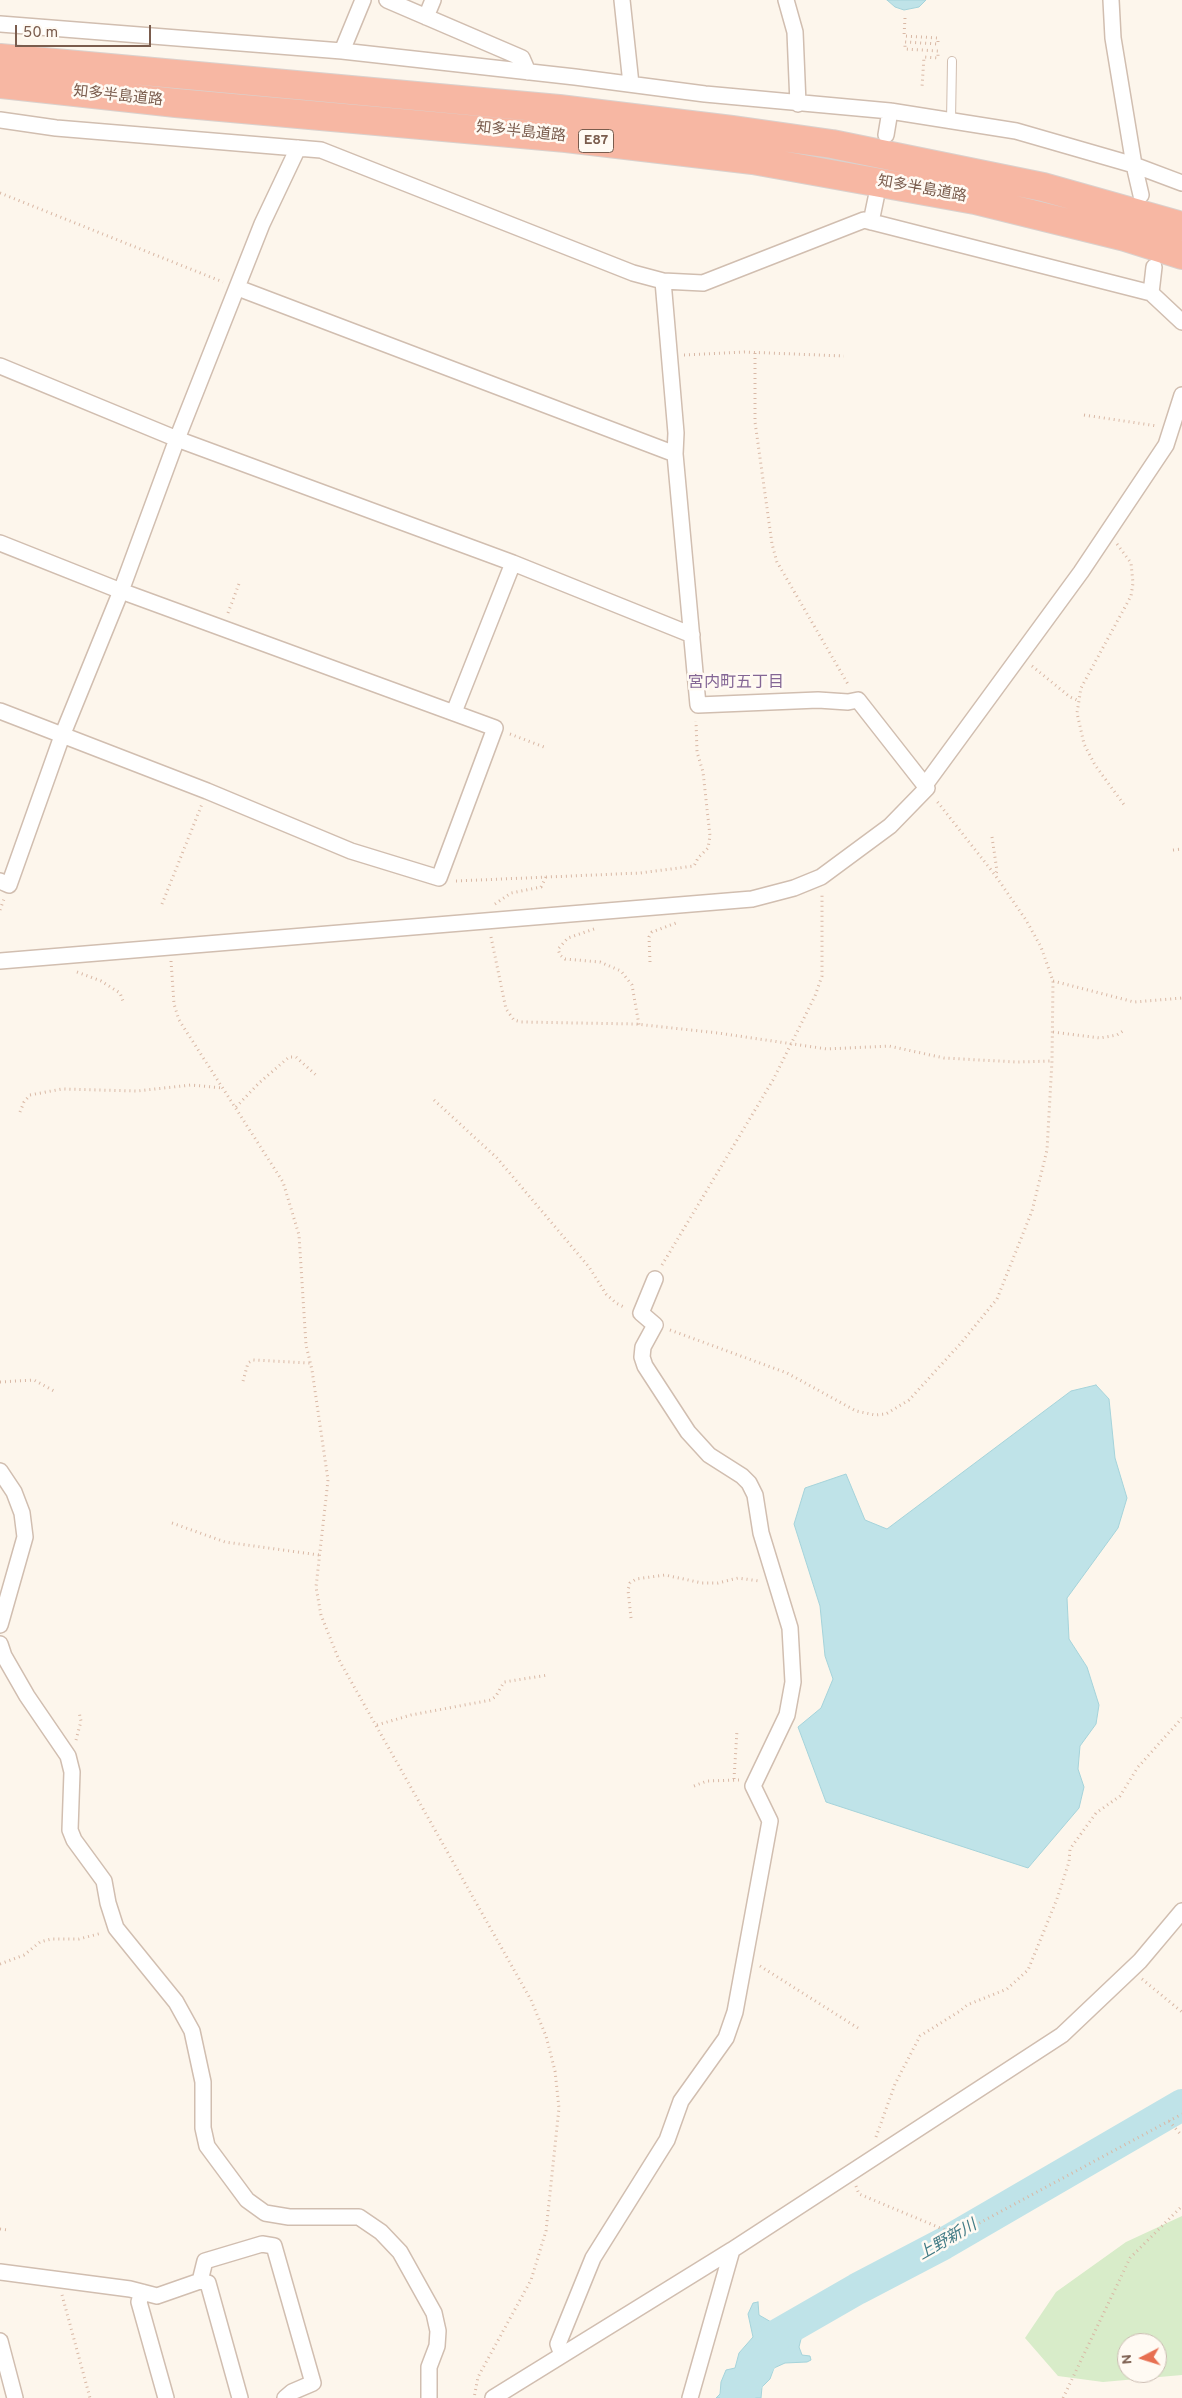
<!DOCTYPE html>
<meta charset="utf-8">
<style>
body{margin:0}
#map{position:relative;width:1182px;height:2398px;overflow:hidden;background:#fdf6ec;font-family:Overpass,sans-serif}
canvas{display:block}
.north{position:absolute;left:1117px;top:2333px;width:50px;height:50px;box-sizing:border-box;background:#fffaf3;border:1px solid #cabbb1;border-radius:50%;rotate:265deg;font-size:14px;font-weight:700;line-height:20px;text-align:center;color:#7a5c4d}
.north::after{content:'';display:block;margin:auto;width:18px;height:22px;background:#e76f51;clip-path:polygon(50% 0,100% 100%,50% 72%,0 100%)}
.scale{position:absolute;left:15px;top:25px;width:136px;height:22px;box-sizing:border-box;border:2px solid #7a5c4d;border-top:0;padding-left:6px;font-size:15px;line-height:18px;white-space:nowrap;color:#7a5c4d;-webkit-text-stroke:4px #fffaf3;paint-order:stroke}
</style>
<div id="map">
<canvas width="1182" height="2398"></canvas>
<div class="north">N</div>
<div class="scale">50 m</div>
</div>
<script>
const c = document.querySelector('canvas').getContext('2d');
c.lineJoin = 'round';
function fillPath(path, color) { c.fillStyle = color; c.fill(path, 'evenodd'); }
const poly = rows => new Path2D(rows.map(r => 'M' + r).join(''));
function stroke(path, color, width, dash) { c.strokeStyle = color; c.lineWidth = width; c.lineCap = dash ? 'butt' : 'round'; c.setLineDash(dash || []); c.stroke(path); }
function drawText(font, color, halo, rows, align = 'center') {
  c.font = font + ' Overpass,"Noto Sans JP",sans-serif'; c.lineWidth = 5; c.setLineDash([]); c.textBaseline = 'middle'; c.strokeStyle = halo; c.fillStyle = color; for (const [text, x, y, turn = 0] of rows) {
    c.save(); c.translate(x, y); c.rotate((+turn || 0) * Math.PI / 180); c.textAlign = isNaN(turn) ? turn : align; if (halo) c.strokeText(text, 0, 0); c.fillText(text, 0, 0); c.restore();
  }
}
fillPath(poly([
 [1182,2216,1182,2375,1103,2382,1058,2376,1025,2338,1056,2292,1126,2242],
 [1127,2343,1157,2343,1157,2373,1127,2373]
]), '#d8ecc9');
const water = poly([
 [887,0,926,0,919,7,904,10,895,7,887,0],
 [1096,1385,1109,1399,1115,1458,1127,1498,1118,1528,1067,1598,1069,1639,1087,1667,1099,1705,1096,1724,1080,1746,1078,1769,1084,1787,1079,1808,1028,1868,826,1802,798,1727,821,1708,833,1679,825,1656,820,1606,794,1524,805,1488,846,1474,865,1520,887,1529,1071,1391,1096,1385],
 [758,2302,759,2315,778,2326,781,2333,793,2340,801,2339,799,2347,802,2355,810,2356,811,2360,807,2362,785,2363,774,2368,770,2379,762,2387,761,2398,716,2398,720,2394,721,2382,726,2370,735,2368,739,2353,753,2337,748,2314,753,2303,758,2302]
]);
fillPath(water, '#bfe3e8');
stroke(water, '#a5d3da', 1);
stroke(poly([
 [736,2398,777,2335,857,2289,943,2244,1182,2105]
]), '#bfe3e8', 32);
const lane = poly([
 [951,121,952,61]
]);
const street = poly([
 [387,0,522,58,528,72],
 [622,0,631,84],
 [786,0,795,32,798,104],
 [1111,0,1113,38,1134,165,1141,195],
 [426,17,433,0],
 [0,24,342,51,575,77,705,94,890,111,1016,131,1134,165,1182,183],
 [342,51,363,0],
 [0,120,56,128,321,150,633,273,663,281,703,283,864,220,1151,293,1182,322],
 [886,135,890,111],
 [871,222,876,198],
 [238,288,675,454],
 [1151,293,1154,267],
 [0,366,177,439,513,563,692,635],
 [0,543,121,591,495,728,439,878,351,851,207,791,0,711],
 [454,712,513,563],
 [925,785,1081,572,1166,445,1182,395],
 [0,881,9,885,62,736,121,591,177,439,262,224,298,148],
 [0,961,752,899,794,888,821,877,890,826,927,788,858,700,848,702,818,700,698,705,675,454,676,433,663,281],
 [0,1471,14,1492,22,1513,25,1537,0,1625],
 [0,1644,4,1656,27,1696,68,1756,72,1772,70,1830,74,1840,104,1881,108,1903,116,1928,176,2002,192,2031,203,2082,203,2128,207,2146,247,2200,265,2213,289,2217,359,2217,381,2232,400,2252,434,2313,438,2331,437,2346,429,2367,429,2398],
 [0,2272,130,2289,157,2296,200,2281,205,2261,262,2244,274,2246,313,2383,292,2392,285,2398],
 [200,2281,208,2283,240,2398],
 [142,2292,139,2302,166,2398],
 [0,2341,15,2398],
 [562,2355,558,2344,593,2258,667,2140,681,2101,726,2038,735,2012,770,1821,753,1786,787,1715,793,1682,790,1628,761,1533,755,1495,749,1483,742,1476,709,1455,688,1432,645,1366,642,1357,643,1347,655,1325,641,1313,655,1279],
 [493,2398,732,2250,1062,2035,1140,1961,1182,1911],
 [690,2398,732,2250]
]);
const highway = poly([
 [0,58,559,109,732,130,832,144,1043,187,1182,226],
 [0,84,176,103,566,138,753,160,975,200,1125,237,1182,255]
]);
stroke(lane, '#d1beb0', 10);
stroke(street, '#d1beb0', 18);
stroke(highway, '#dad1cd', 30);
stroke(poly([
 [905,18,904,36,938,38,938,44,905,42,905,49,938,51,938,58,924,57,922,87],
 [0,193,223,282],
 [755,353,755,422,772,544,777,562,849,686],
 [684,355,744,352,844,356],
 [1084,415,1157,426],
 [1117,544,1131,563,1133,583,1131,596,1081,688,1077,713,1084,744,1095,765,1125,806],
 [228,613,240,581],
 [1032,666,1070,697,1077,700],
 [510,734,544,747],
 [992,837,997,871,995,875],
 [1173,850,1182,849],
 [456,881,640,873,694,866,698,858,708,848,710,836,703,772,697,752,696,721],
 [162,904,202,804],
 [495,904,511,893,541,887,546,877],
 [0,910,4,899],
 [594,929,568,938,558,949,560,955,565,959,600,962,621,971,632,985,639,1025],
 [491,937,506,1009,514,1020,521,1022,636,1024,718,1033,827,1049,889,1046,944,1058,1016,1062,1052,1061],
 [171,961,174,1004,179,1020,283,1182,299,1235,306,1345,312,1370,328,1480,316,1587,321,1615,339,1660,531,2000,546,2036,555,2071,559,2108,546,2231,531,2280,478,2377,474,2398],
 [650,962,649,937,652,932,676,923],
 [77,972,101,981,120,993,123,1001],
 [1053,981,1134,1002,1182,998],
 [1053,1032,1100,1038,1117,1035,1123,1031],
 [434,1100,497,1158,589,1267,606,1294,616,1303,626,1308],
 [236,1107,259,1083,289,1057,296,1057,317,1076],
 [20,1112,24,1102,30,1095,62,1089,137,1091,191,1085,223,1088],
 [662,1265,773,1080,815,996,822,976,822,893],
 [670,1330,787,1373,856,1411,875,1415,886,1414,909,1400,961,1343,997,1299,1032,1211,1047,1150,1052,1061,1053,981,1041,947,1026,920,995,875,936,800],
 [243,1381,248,1363,253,1360,310,1363],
 [0,1382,34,1380,54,1391],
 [172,1523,225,1542,319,1555],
 [631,1618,628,1590,630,1583,636,1579,665,1575,702,1583,718,1583,738,1578,759,1581],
 [377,1725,411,1715,491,1700,496,1696,504,1682,548,1675],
 [76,1740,81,1721,79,1712],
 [734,1779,737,1730],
 [694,1786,707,1781,739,1780],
 [0,1964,24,1955,40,1942,51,1939,79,1939,102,1933],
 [760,1966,861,2030],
 [1142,1979,1182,2012],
 [1169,2121,1182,2136],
 [876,2137,895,2084,920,2036,960,2011,967,2005,1007,1989,1028,1970,1057,1899,1069,1862,1070,1849,1096,1813,1120,1796,1138,1767,1182,1718],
 [856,2186,859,2194,957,2235,1182,2114],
 [0,2229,8,2230],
 [62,2295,90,2398],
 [1063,2398,1130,2258,1182,2206]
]), '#d9b8a5', 3, [1, 4]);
stroke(lane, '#fff', 8);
stroke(street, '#fff', 15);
stroke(highway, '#f7b7a3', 28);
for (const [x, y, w] of [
 [596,141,35]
]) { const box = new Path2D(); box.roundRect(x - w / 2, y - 11.5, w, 23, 4); c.fillStyle = '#fffaf3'; c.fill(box); stroke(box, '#7a5c4d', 1); }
drawText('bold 14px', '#7a5c4d', null, [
 ["E87",596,141]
]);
drawText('15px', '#7a5c4d', '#fffaf3', [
 ["知多半島道路",118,97,6],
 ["知多半島道路",521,133,6],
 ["知多半島道路",922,190,10]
]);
drawText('16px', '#846695', '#fffaf3', [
 ["宮内町五丁目",736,684]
]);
drawText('italic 16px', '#437c86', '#fffaf3', [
 ["上野新川",948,2241,-30]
]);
</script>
